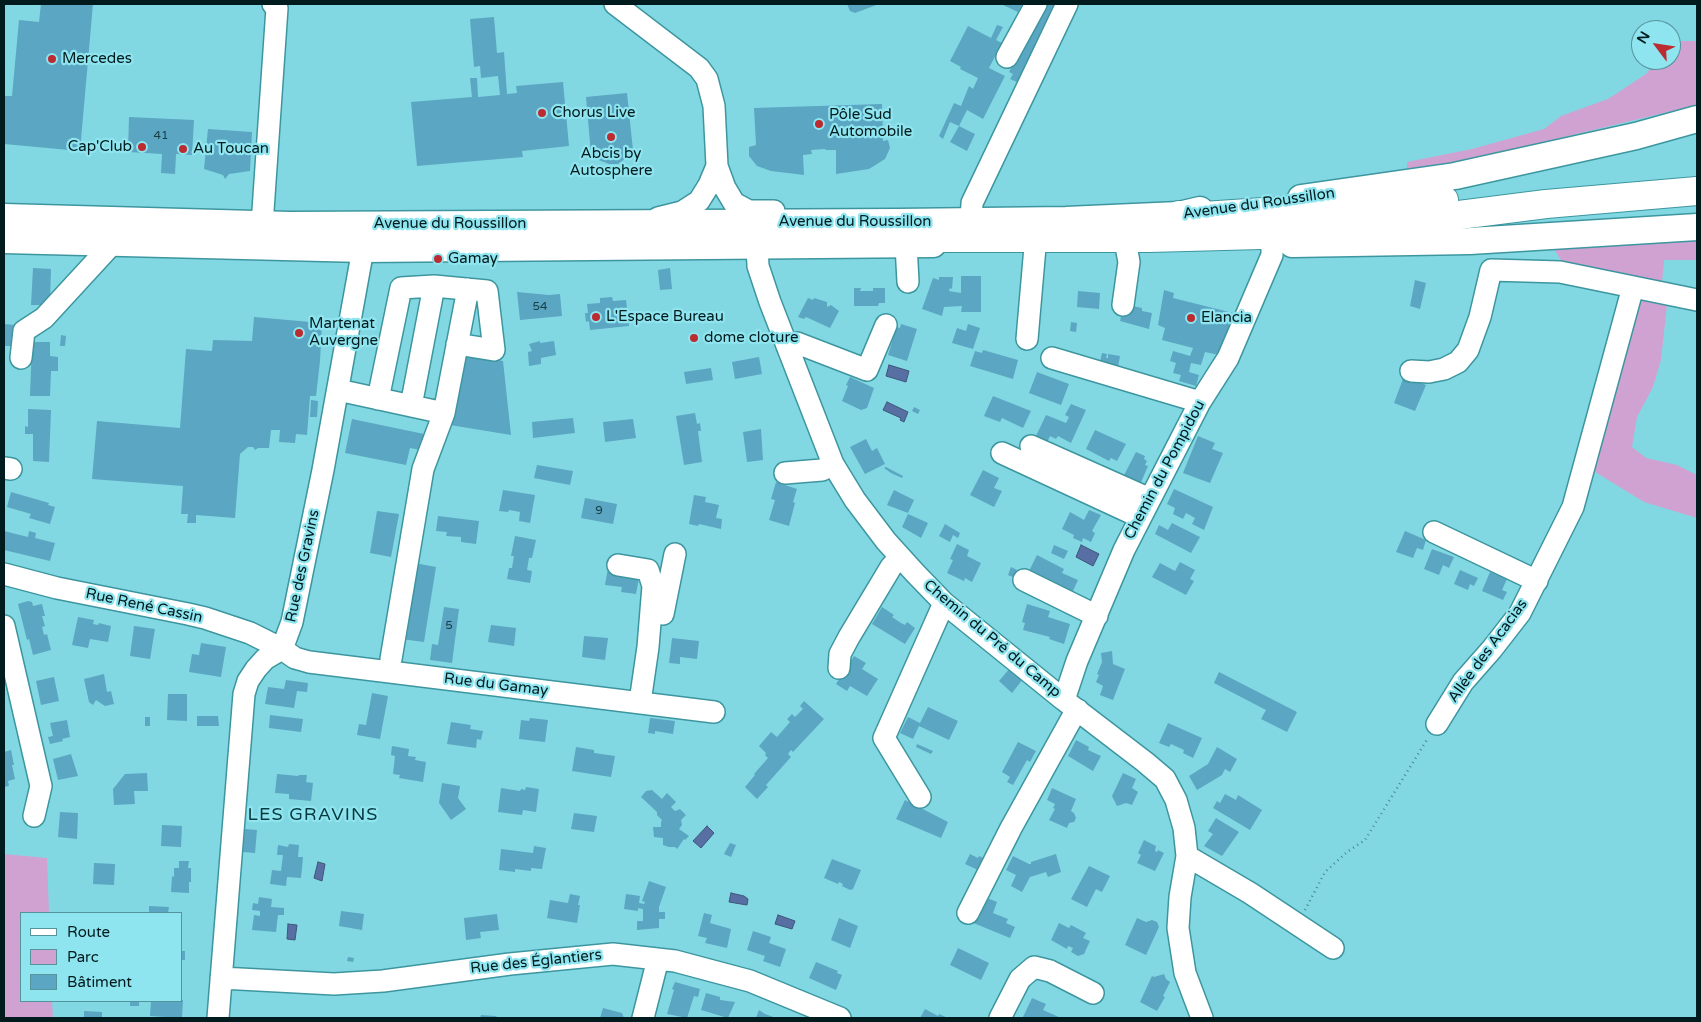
<!DOCTYPE html>
<meta charset="utf-8">
<style>
body{margin:0}
#map{position:relative;width:1701px;height:1022px;overflow:hidden;background:#82d8e2;font-family:"Varela Round",sans-serif}
canvas{display:block}
.frame{position:absolute;inset:0;border:5px solid #001b1d;pointer-events:none}
.legend{position:absolute;left:20px;top:912px;width:162px;height:90px;box-sizing:border-box;background:#8fe5ef;border:1px solid #56949b;margin:0;padding:6px 9px;list-style:none;font-size:15px;color:#001b1d}
.legend li{display:flex;align-items:center;gap:10px;height:25px}
.legend b{width:25px;border:1px solid #56949b}
.north{position:absolute;left:1631px;top:20px;width:50px;height:50px;box-sizing:border-box;background:#8fe5ef;border:1px solid #56949b;border-radius:50%;rotate:301deg;font-size:14px;font-weight:700;line-height:20px;text-align:center;color:#001b1d}
.north::after{content:'';display:block;margin:auto;width:18px;height:22px;background:#bb2b30;clip-path:polygon(50% 0,100% 100%,50% 72%,0 100%)}
</style>
<div id="map">
<canvas width="1701" height="1022"></canvas>
<div class="frame"></div>
<ul class="legend">
<li><b style="height:6px;background:#fff"></b>Route</li>
<li><b style="height:14px;background:#d0a2d2"></b>Parc</li>
<li><b style="height:14px;background:#5ba6c2"></b>Bâtiment</li>
</ul>
<div class="north">N</div>
</div>
<script>
const c = document.querySelector('canvas').getContext('2d');
c.lineJoin = 'round';
function fillPath(path, color) { c.fillStyle = color; c.fill(path, 'evenodd'); }
const poly = rows => new Path2D(rows.map(r => 'M' + r).join(''));
function stroke(path, color, width, dash) { c.strokeStyle = color; c.lineWidth = width; c.lineCap = dash ? 'butt' : 'round'; c.setLineDash(dash || []); c.stroke(path); }
function drawText(font, color, halo, rows, align = 'center') {
  c.font = font + ' "Varela Round",sans-serif'; c.lineWidth = 4.5; c.setLineDash([]); c.textBaseline = 'middle'; c.strokeStyle = halo; c.fillStyle = color; for (const [text, x, y, turn = 0] of rows) {
    c.save(); c.translate(x, y); c.rotate((+turn || 0) * Math.PI / 180); c.textAlign = isNaN(turn) ? turn : align; if (halo) c.strokeText(text, 0, 0); c.fillText(text, 0, 0); c.restore();
  }
}
fillPath(poly([
 [1675,41,1697,41,1697,105,1477,158,1407,172,1407,162,1472,149,1544,129,1561,116,1608,99,1646,74,1657,60,1671,60,1671,45],
 [1697,240,1697,260,1664,260,1662,283,1564,265,1552,246],
 [1642,301,1667,305,1661,360,1653,387,1637,417,1632,447,1646,458,1677,465,1697,475,1697,518,1644,502,1592,470,1634,306],
 [4,854,47,858,49,913,21,913,21,1001,52,1001,53,1018,4,1018]
]), '#d0a2d2');
const water = poly([
 [889,365,909,371,906,382,886,376,889,365],
 [887,402,908,412,904,422,900,420,901,418,883,410,887,402],
 [1081,545,1099,554,1093,566,1076,557,1081,545],
 [707,826,714,833,701,848,693,841,707,826],
 [318,862,325,864,322,881,314,878,318,862],
 [731,893,744,896,748,899,747,905,729,902,731,893],
 [778,915,795,921,792,929,775,924,778,915],
 [288,924,297,925,295,940,287,939,288,924]
]);
fillPath(water, '#576fa2');
stroke(water, '#3d567a', 1);
fillPath(poly([
 [41,4,93,4,80,151,4,144,4,96,12,96,19,20,39,22],
 [847,4,879,4,855,13,850,11],
 [1001,4,1022,4,1018,12],
 [1045,4,1058,4,1017,82,1010,79,1013,74,1009,72],
 [494,17,497,53,504,52,507,94,517,93,516,86,563,82,569,146,522,151,523,157,417,166,411,102,472,97,470,78,477,78,478,97,500,95,498,76,481,78,480,66,474,67,470,19],
 [997,25,1003,27,996,40,1002,43,989,68,1005,76,983,119,967,110,959,126,950,122,943,139,939,136,954,103,961,106,969,86,973,89,978,78,960,69,961,67,950,61,968,26,991,38],
 [627,93,633,150,629,156,618,164,609,164,596,159,591,154,586,97],
 [882,104,883,141,888,140,890,148,885,159,869,169,836,174,836,150,826,150,825,149,811,150,812,154,803,155,804,175,771,171,757,166,749,156,749,147,756,145,754,108],
 [129,117,194,120,192,155,176,154,175,174,161,173,162,154,128,152],
 [959,126,975,134,967,151,950,142],
 [208,129,252,132,250,171,229,174,225,179,223,175,204,169],
 [33,268,51,269,50,302,46,305,31,305],
 [670,268,672,289,660,290,658,270],
 [961,276,981,276,981,312,961,312,962,306,944,307,942,316,922,309,933,278,939,280,939,277,953,277,952,289,950,288,949,291,961,293],
 [1415,280,1426,283,1420,309,1410,306],
 [854,288,861,288,860,291,873,291,873,288,885,288,885,303,879,303,878,306,854,306],
 [1164,290,1174,293,1173,298,1241,315,1224,356,1205,352,1201,365,1191,363,1189,372,1199,375,1196,386,1179,381,1181,375,1173,373,1176,363,1170,361,1173,351,1190,356,1193,348,1162,340,1165,328,1158,325],
 [1078,291,1100,293,1099,309,1077,307],
 [517,292,549,295,560,294,562,316,520,320],
 [612,297,613,301,626,300,629,326,590,330,589,321,586,322,585,313,588,313,587,304,600,303,600,298],
 [808,298,813,300,814,298,827,302,827,307,831,305,839,311,830,328,806,317,804,319,798,317],
 [1124,304,1142,308,1142,311,1152,313,1149,329,1120,321],
 [254,317,322,323,320,361,316,396,310,396,307,435,296,434,295,443,279,442,280,430,271,430,269,448,258,448,255,450,253,447,248,447,240,454,235,518,196,515,196,523,187,523,188,514,181,514,183,486,92,479,97,421,180,428,186,349,212,351,213,340,252,341],
 [1071,322,1077,323,1076,332,1070,331],
 [4,324,15,325,14,346,4,346],
 [901,324,917,329,907,361,888,355,893,339,886,337,890,325,900,328],
 [968,324,980,328,973,349,952,343,957,328,966,331],
 [61,335,66,336,65,346,60,346],
 [540,341,540,343,554,341,556,355,541,358,541,364,529,366,528,352,532,351,529,344],
 [32,342,50,342,50,356,58,357,58,371,51,371,50,396,30,396],
 [983,350,1018,360,1013,379,970,366,975,351,982,353],
 [1102,353,1107,354,1106,358,1108,358,1108,354,1120,356,1117,372,1099,366],
 [465,355,503,361,511,435,450,425],
 [759,357,762,374,735,379,732,362],
 [711,368,713,380,686,384,684,372],
 [1037,372,1069,384,1061,405,1029,393],
 [1404,376,1426,385,1415,411,1394,403],
 [850,377,874,388,867,408,861,410,842,401,848,386,846,385],
 [993,396,1031,411,1023,428,1002,418,1000,422,984,416],
 [311,400,318,401,317,417,310,417],
 [1071,404,1086,410,1071,443,1058,436,1056,439,1050,436,1047,443,1035,438,1046,415,1066,423,1069,417,1065,415],
 [914,407,920,410,918,414,912,411],
 [28,409,51,410,49,462,33,461,33,434,25,434,25,426,28,427],
 [695,413,697,424,700,423,701,431,698,431,702,462,684,465,676,416],
 [573,418,575,433,533,438,532,422],
 [352,419,424,434,421,450,410,448,406,465,345,453],
 [633,419,636,438,605,442,603,422],
 [761,429,763,460,747,462,743,432],
 [1095,430,1126,444,1117,461,1111,458,1109,461,1086,449],
 [1198,436,1215,443,1212,449,1223,453,1210,483,1183,473],
 [866,439,872,451,877,448,885,464,865,474,850,447],
 [1136,452,1145,456,1144,459,1147,461,1145,465,1148,466,1139,487,1122,479],
 [537,465,573,471,570,485,534,478],
 [886,467,903,476,902,478,891,473,884,468],
 [983,470,999,478,994,488,1002,491,994,507,970,495],
 [776,482,797,489,793,502,795,503,789,526,769,520,775,500,771,499],
 [1174,489,1213,507,1204,530,1192,524,1195,518,1186,513,1183,519,1173,514,1175,508,1167,504],
 [503,490,535,495,530,523,519,521,520,512,509,510,508,512,499,511],
 [894,490,914,500,908,513,887,505],
 [11,492,49,503,48,505,55,507,50,524,29,518,31,514,7,507],
 [694,495,706,497,705,502,719,505,716,518,722,519,721,529,699,524,698,526,689,524],
 [585,498,617,504,613,524,581,518],
 [1089,510,1101,515,1092,531,1095,533,1091,542,1083,538,1082,542,1073,538,1074,535,1062,529,1070,512,1084,520],
 [377,511,399,514,391,557,370,553],
 [908,514,928,523,921,538,902,527],
 [438,516,479,521,476,544,461,542,461,537,446,536,447,532,436,531],
 [1172,523,1200,537,1191,553,1155,534,1159,525,1168,530],
 [945,524,960,533,958,538,953,535,950,542,939,536],
 [4,531,28,537,29,531,36,533,35,538,55,543,50,561,4,550],
 [1405,531,1426,540,1423,550,1417,548,1413,558,1396,552],
 [515,536,536,540,532,558,529,558,527,570,532,571,530,583,507,579,509,568,512,568,514,556,511,556],
 [957,544,969,550,967,556,981,563,972,582,965,578,964,581,947,573,953,560,950,559],
 [1054,545,1068,551,1064,559,1051,553],
 [1432,549,1454,557,1449,568,1443,565,1439,575,1424,569],
 [1037,555,1064,569,1062,573,1078,580,1071,595,1039,580,1040,576,1029,571],
 [1180,562,1195,570,1190,579,1194,581,1186,595,1152,577,1160,563,1175,571],
 [414,563,436,567,424,642,401,639],
 [1011,567,1017,570,1013,577,1008,575],
 [608,568,640,573,636,594,621,592,622,587,605,585],
 [1460,570,1478,578,1474,586,1470,584,1468,590,1454,584],
 [1490,572,1507,579,1502,590,1507,592,1503,600,1482,591],
 [28,601,32,602,33,606,42,604,45,616,42,616,45,626,42,627,44,635,47,634,51,650,33,655,29,639,27,640,18,604],
 [1027,604,1050,611,1048,617,1070,624,1064,644,1049,639,1050,637,1023,630,1025,623,1022,622],
 [444,607,459,609,452,663,430,660,432,644,438,645],
 [882,607,894,615,892,617,901,623,905,625,907,622,915,628,905,644,872,624],
 [78,617,94,620,93,624,98,625,99,623,111,626,108,642,90,639,88,648,72,645],
 [491,625,516,628,514,646,488,642],
 [134,626,155,629,150,659,130,656],
 [584,636,608,638,605,660,582,657],
 [672,638,699,641,697,659,680,657,680,664,669,663],
 [201,643,226,647,221,677,189,672,192,654,199,655],
 [1112,651,1113,664,1125,669,1113,700,1100,695,1103,686,1096,682,1099,675,1097,674,1102,662,1101,653],
 [854,656,866,663,862,669,878,679,867,696,850,686,847,691,836,684],
 [1010,668,1023,679,1012,693,999,681],
 [1219,672,1297,712,1287,732,1261,719,1266,710,1214,683],
 [104,674,107,692,111,691,114,704,105,706,96,700,93,705,89,702,84,679],
 [54,677,59,701,41,705,36,681],
 [286,680,308,683,307,692,297,691,294,708,265,704,268,687,284,689],
 [372,693,388,696,380,739,357,735,359,724,366,725],
 [168,694,187,694,187,721,167,720],
 [804,701,824,719,793,752,791,750,788,754,791,757,766,785,768,787,757,799,745,787,755,775,754,774,768,758,765,755,766,753,759,746,771,732,777,737,790,722,787,719,792,714,795,717,803,709,800,706],
 [928,707,958,721,949,740,919,726,913,739,900,733,908,717,920,723],
 [270,715,303,719,301,732,269,728],
 [197,716,218,716,219,726,197,726],
 [145,717,150,717,150,726,145,726],
 [530,718,548,720,545,742,519,739,521,720,529,721],
 [650,718,675,721,673,734,655,731,655,734,648,733],
 [67,720,70,737,62,739,63,741,50,744,48,737,53,736,50,723],
 [451,722,471,725,470,729,483,731,481,740,477,739,476,748,447,744],
 [1168,723,1202,738,1193,758,1183,753,1184,750,1171,744,1169,747,1159,743],
 [1076,740,1089,747,1088,750,1101,756,1093,771,1068,756],
 [1018,742,1036,751,1030,762,1027,760,1013,785,1007,782,1010,777,1002,772],
 [917,744,933,751,931,754,916,747],
 [392,746,409,749,408,756,416,757,415,760,426,762,423,782,399,778,400,775,393,774,395,756,391,755],
 [576,747,594,750,594,753,615,756,611,777,572,771],
 [1217,747,1237,759,1230,772,1225,769,1222,775,1197,790,1189,776,1208,764],
 [11,750,14,765,12,765,15,779,8,781,9,786,4,787,4,752],
 [71,754,78,776,58,780,53,759],
 [147,773,148,791,134,791,135,804,114,805,113,789,125,774],
 [1123,773,1136,779,1132,788,1138,792,1132,805,1126,803,1117,806,1112,796],
 [277,774,298,776,299,775,307,775,306,782,313,783,311,801,289,799,289,794,275,793],
 [442,783,460,786,458,798,466,809,451,820,439,803],
 [526,787,539,789,536,812,523,810,522,815,498,812,501,788,520,791,521,789,525,790],
 [1052,788,1076,799,1071,811,1074,813,1076,818,1074,822,1069,823,1067,828,1049,820,1055,809,1053,808,1055,804,1047,800],
 [652,790,662,799,667,793,676,802,671,807,675,811,680,809,686,815,681,820,682,825,679,829,689,836,685,840,684,839,677,849,675,847,669,847,663,845,663,838,654,837,653,827,661,827,661,822,662,820,657,815,657,812,641,797,646,791],
 [1225,794,1236,800,1238,795,1262,810,1250,830,1213,808,1217,801,1220,803],
 [905,800,948,822,941,838,896,819],
 [60,812,78,813,77,839,58,837],
 [574,813,597,816,594,832,571,829],
 [1216,818,1239,832,1222,856,1204,846,1213,834,1208,831],
 [162,825,182,826,181,847,161,846],
 [245,829,257,830,255,853,243,852],
 [1144,840,1156,846,1155,851,1157,852,1158,850,1164,853,1155,871,1137,863,1141,855,1138,853],
 [730,843,736,845,731,857,724,854],
 [289,844,299,845,298,857,303,857,301,878,287,877,286,886,270,884,272,870,281,871,283,855,277,855,278,845,288,847],
 [534,846,546,848,542,869,531,868,531,871,515,869,515,872,499,870,501,849,533,853],
 [970,854,978,858,979,856,988,860,982,872,965,864],
 [1056,854,1061,872,1048,877,1046,872,1030,877,1022,892,1011,886,1016,875,1006,870,1013,856,1029,864,1031,864,1031,862],
 [832,859,861,870,853,889,850,890,842,886,843,884,839,882,838,884,824,878],
 [179,861,189,861,188,868,191,868,191,882,189,882,189,893,171,892,172,876,174,877,174,868,179,868],
 [94,863,115,864,114,885,93,884],
 [1089,866,1110,876,1102,892,1096,889,1087,907,1071,899],
 [649,881,666,887,659,907,659,912,665,912,665,919,659,919,659,928,637,930,637,921,643,921,643,909,638,908,638,911,624,909,626,894,640,896,639,903,644,904,645,902,642,901],
 [570,894,580,896,578,905,580,905,577,923,547,918,550,900,568,903],
 [982,896,997,902,993,913,1008,919,1006,923,1015,927,1010,938,971,922],
 [259,897,272,899,271,907,284,908,284,915,278,915,276,932,252,930,254,915,260,916,260,911,252,910,253,903,258,904],
 [149,906,169,907,168,913,149,913],
 [341,911,364,914,362,930,339,926],
 [704,913,712,915,710,923,731,929,727,948,705,943,707,938,698,936],
 [497,914,499,930,480,932,481,938,466,940,464,918],
 [839,918,858,926,850,948,831,940],
 [1137,918,1146,922,1152,920,1157,922,1159,927,1146,955,1125,945],
 [1059,923,1069,928,1071,925,1086,933,1083,938,1090,941,1084,954,1078,956,1071,952,1073,948,1068,946,1067,949,1051,940],
 [753,931,771,937,769,943,786,949,780,967,763,961,765,956,747,950],
 [958,948,989,963,981,980,950,965],
 [181,951,185,951,185,960,181,960],
 [348,957,354,958,353,962,347,961],
 [816,962,838,971,837,973,842,975,836,990,809,978],
 [1164,974,1166,979,1170,982,1163,996,1165,997,1157,1011,1140,1002,1152,976,1154,977],
 [675,982,700,989,698,997,694,996,687,1018,667,1014,674,990,672,989],
 [706,993,720,997,720,1000,735,1002,728,1018,701,1010],
 [1032,998,1046,1004,1043,1010,1061,1018,1027,1018,1023,1017],
 [181,1000,183,1000,182,1018,150,1016,151,1001],
 [130,1001,139,1001,139,1006,130,1006],
 [603,1008,622,1013,624,1018,600,1018],
 [925,1009,938,1016,939,1014,948,1018,920,1018],
 [759,1010,765,1014,776,1018,756,1018],
 [84,1011,102,1012,102,1018,84,1018],
 [481,1015,495,1016,500,1018,480,1018]
]), '#5ba6c2');
const minor = poly([
 [615,4,699,68,707,79,714,106,717,166,725,188,734,203,749,211,774,211],
 [1007,57,1036,4],
 [658,218,682,212,699,201,709,185,717,166],
 [971,222,972,203,1067,4],
 [262,225,277,8,273,4],
 [906,244,908,282],
 [757,246,758,266,770,302,833,464,855,500,886,541,915,573,944,603,1064,700,1145,762,1165,779,1176,800,1184,828,1187,856,1180,897,1178,928,1185,973,1202,1018],
 [1123,305,1129,262,1126,246],
 [1027,339,1035,247],
 [787,346,797,343,867,370,886,325],
 [21,358,24,331,44,318,113,243],
 [1052,358,1200,402],
 [1411,371,1429,372,1444,369,1458,362,1468,350,1480,317,1491,270,1560,272,1697,300],
 [338,390,444,413],
 [378,399,401,288,434,286,487,291,494,350,457,344],
 [411,406,434,286],
 [1031,446,1150,499],
 [1002,453,1140,517],
 [4,468,11,469],
 [785,473,822,470,833,464],
 [1434,532,1537,581],
 [618,565,648,570,653,586,648,647,640,702],
 [4,574,57,588,188,614,205,618,250,633,282,649,295,658,309,662,714,712],
 [1024,580,1097,616],
 [663,614,675,554],
 [4,626,41,786,34,816],
 [391,659,423,469,444,413,468,289],
 [839,668,840,654,849,637,891,567,900,557],
 [1064,700,1077,661,1124,550,1200,402,1228,358,1272,255,1272,244],
 [1437,724,1463,682,1492,649,1520,613,1573,507,1633,287],
 [920,797,884,738,944,603],
 [1187,856,1250,893,1333,948],
 [968,913,1011,828,1072,718,1078,710],
 [221,978,334,984,383,981,510,964,613,954,675,961,750,981,840,1018],
 [218,1018,244,694,248,681,256,669,265,659,282,649,292,622,323,470,363,249],
 [643,1018,658,959],
 [1000,1018,1020,979,1034,967,1050,971,1093,993]
]);
const major = poly([
 [1301,198,1455,176,1636,136,1697,119],
 [4,217,290,225,898,222,1066,220,1179,215,1200,210],
 [4,240,363,249,933,244],
 [1292,244,1470,241,1697,227]
]);
const highway = poly([
 [1179,215,1203,216,1444,200],
 [911,244,922,238,1149,238,1261,235,1380,225,1546,204,1697,191]
]);
stroke(minor, '#3d969f', 24);
stroke(major, '#3d969f', 29);
stroke(highway, '#3d969f', 30);
stroke(poly([
 [1305,910,1325,872,1347,852,1365,840,1428,738]
]), '#4b888e', 2.5, [1, 4]);
stroke(minor, '#fff', 21);
stroke(major, '#fff', 26);
stroke(highway, '#fff', 28);
for (const [x, y, r, color] of [
 [52,59,5,"#bb2b30"],
 [542,113,5,"#bb2b30"],
 [819,124,5,"#bb2b30"],
 [611,137,5,"#bb2b30"],
 [142,147,5,"#bb2b30"],
 [183,149,5,"#bb2b30"],
 [438,259,5,"#bb2b30"],
 [596,317,5,"#bb2b30"],
 [1191,318,5,"#bb2b30"],
 [299,333,5,"#bb2b30"],
 [694,338,5,"#bb2b30"]
]) { const dot = new Path2D(); dot.arc(x, y, r, 0, 2 * Math.PI); c.fillStyle = color; c.fill(dot); stroke(dot, '#8fe5ef', 2); }
drawText('12px', '#173e46', null, [
 ["41",161,136],
 ["54",540,307],
 ["9",599,511],
 ["5",449,626]
]);
drawText('15px', '#001b1d', '#8fe5ef', [
 ["Mercedes",62,59],
 ["Chorus Live",552,113],
 ["Pôle Sud",829,115],
 ["Automobile",829,132],
 ["Cap'Club",132,147,"right"],
 ["Au Toucan",193,149],
 ["Abcis by",611,154,"center"],
 ["Autosphere",611,171,"center"],
 ["Gamay",448,259],
 ["L'Espace Bureau",606,317],
 ["Elancia",1201,318],
 ["Martenat",309,324],
 ["Auvergne",309,341],
 ["dome cloture",704,338]
], 'left');
drawText('15px', '#001b1d', '#8fe5ef', [
 ["Avenue du Roussillon",1259,204,-8],
 ["Avenue du Roussillon",855,222],
 ["Avenue du Roussillon",450,224],
 ["Chemin du Pompidou",1165,470,-62],
 ["Rue des Gravins",303,566,-78],
 ["Rue René Cassin",144,606,12],
 ["Chemin du Pré du Camp",992,639,40],
 ["Allée des Acacias",1488,651,-54],
 ["Rue du Gamay",496,685,7],
 ["Rue des Églantiers",536,962,-6]
]);
c.letterSpacing = '1px';
drawText('18px', '#073a3f', '#8fe5ef', [
 ["LES GRAVINS",313,815]
]);
c.letterSpacing = '0px';
</script>
